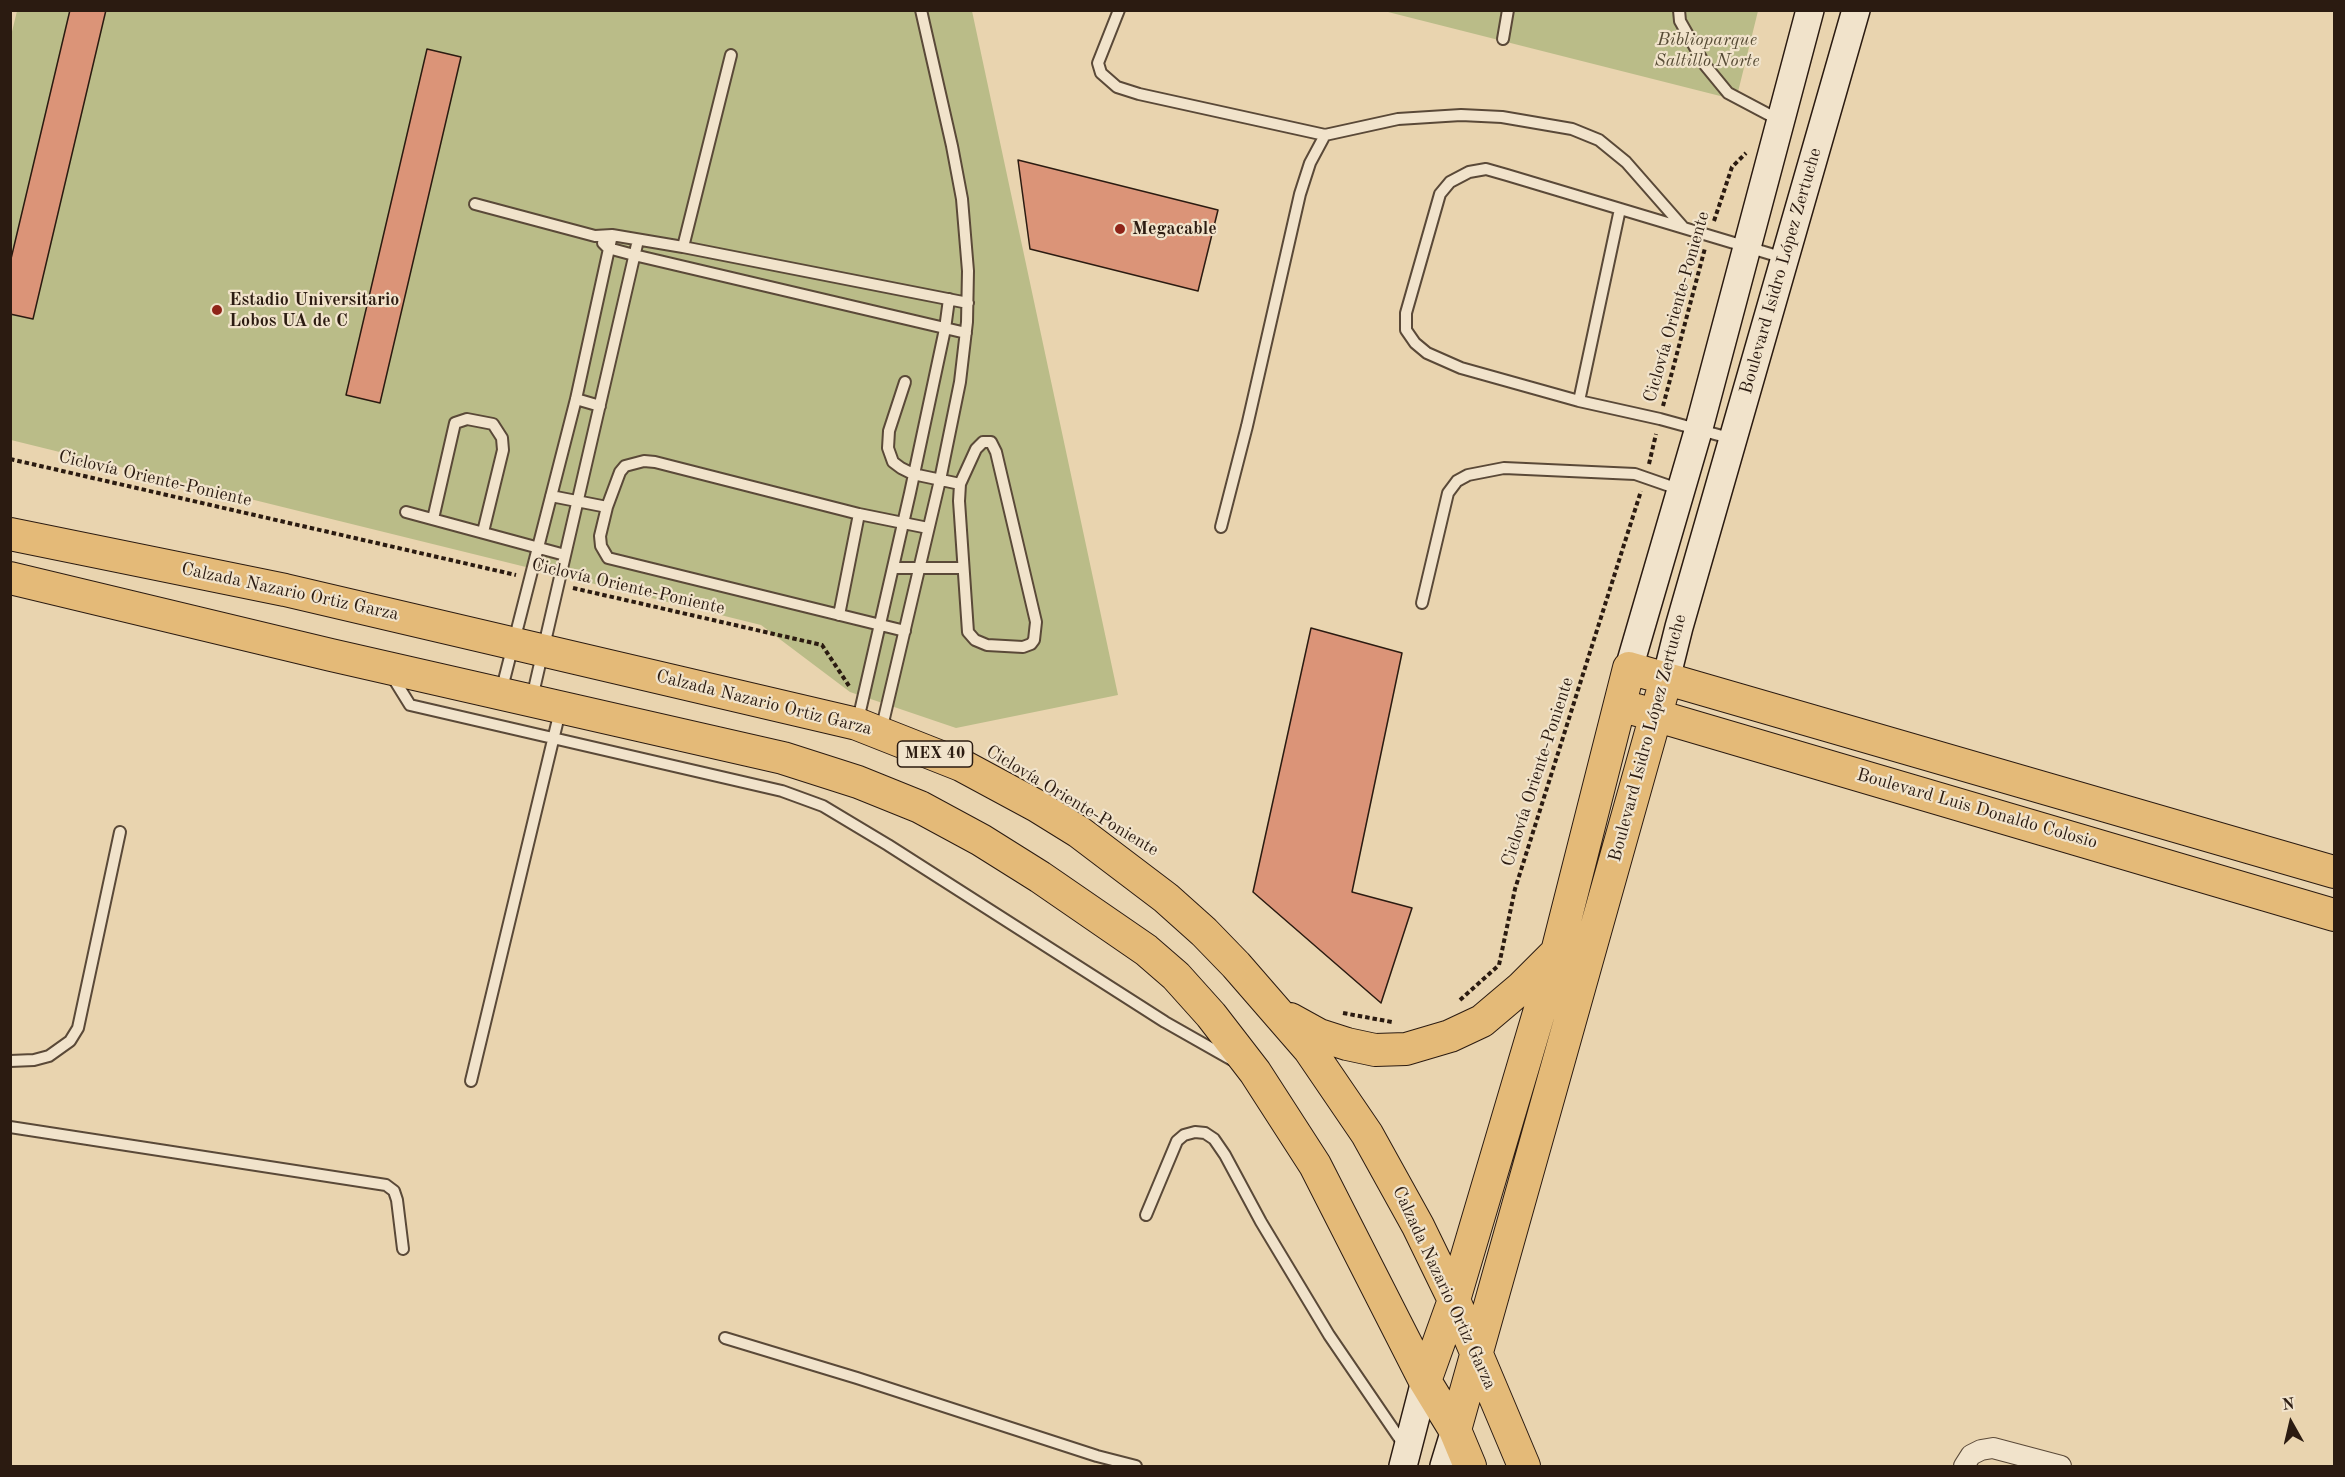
<!DOCTYPE html>
<meta charset="utf-8">
<style>
body{margin:0}
#map{position:relative;width:2345px;height:1477px;overflow:hidden;background:#e9d4af;font-family:"Old Standard TT",serif}
canvas{display:block}
.frame{position:absolute;inset:0;border:12px solid #2b1b11;pointer-events:none}
.north{position:absolute;left:2261px;top:1393px;width:60px;height:60px;-webkit-text-stroke:4px #f1e3cb;paint-order:stroke;rotate:352deg;font-size:16px;font-weight:700;line-height:24px;text-align:center;color:#2b1b11}
.north::after{content:'';display:block;margin:auto;width:21px;height:27px;background:#2b1b11;clip-path:polygon(50% 0,100% 100%,50% 72%,0 100%)}
</style>
<div id="map">
<canvas width="2345" height="1477"></canvas>
<div class="frame"></div>
<div class="north">N</div>
</div>
<script>
const c = document.querySelector('canvas').getContext('2d');
c.lineJoin = 'round';
function fillPath(path, color) { c.fillStyle = color; c.fill(path, 'evenodd'); }
const poly = rows => new Path2D(rows.map(r => 'M' + r).join(''));
function stroke(path, color, width, dash) { c.strokeStyle = color; c.lineWidth = width; c.lineCap = dash ? 'butt' : 'round'; c.setLineDash(dash || []); c.stroke(path); }
function drawText(font, color, halo, rows, align = 'center') {
  c.font = font + ' "Old Standard TT",serif'; c.lineWidth = 4.5; c.setLineDash([]); c.textBaseline = 'middle'; c.strokeStyle = halo; c.fillStyle = color; for (const [text, x, y, turn = 0] of rows) {
    c.save(); c.translate(x, y); c.rotate((+turn || 0) * Math.PI / 180); c.textAlign = isNaN(turn) ? turn : align; if (halo) c.strokeText(text, 0, 0); c.fillText(text, 0, 0); c.restore();
  }
}
fillPath(poly([
 [17,11,972,11,1118,695,956,728,850,692,761,625,11,440,10,40],
 [1384,11,1758,11,1736,100]
]), '#babc88');
const building = poly([
 [70,10,106,10,33,319,10,314,10,263,70,10],
 [427,49,461,57,380,403,346,395,427,49],
 [1018,160,1218,210,1198,291,1030,249,1018,160],
 [1311,628,1402,653,1352,892,1412,908,1381,1003,1253,892,1311,628]
]);
fillPath(building, '#db9478');
stroke(building, '#2b1b11', 1.5);
const lane = poly([
 [1119,10,1098,63,1101,73,1117,87,1139,94,1325,135],
 [1679,10,1680,21,1705,65,1728,93,1779,120],
 [1503,39,1508,10],
 [475,204,595,236,612,235,683,247,968,303],
 [603,243,608,248,634,255,966,333],
 [683,247,731,55],
 [905,382,889,431,888,448,893,462,901,468,913,474,960,484,959,501,968,632,975,640,987,645,1023,647,1031,644,1034,640,1036,622,996,452,991,442,983,442,976,449,960,484],
 [576,399,600,406],
 [1579,401,1620,209],
 [1733,439,1660,419,1579,401,1461,368,1427,353,1415,343,1406,330,1406,313,1440,194,1450,182,1469,172,1486,169,1507,175,1784,258],
 [551,496,607,507],
 [406,512,565,555],
 [433,519,455,423,467,419,493,424,502,438,503,450,483,532],
 [1221,527,1247,426,1300,194,1310,163,1325,135,1398,119,1461,115,1502,117,1572,129,1599,140,1626,162,1683,227],
 [893,568,963,568],
 [1422,603,1448,493,1457,481,1468,475,1504,468,1635,474,1681,490],
 [839,615,859,514],
 [905,631,608,558,601,546,600,536,607,507,620,472,625,466,644,461,655,462,859,514,928,528],
 [392,676,410,705,782,791,823,806,888,845,1165,1022,1232,1060],
 [501,692,576,399,612,235],
 [532,698,638,240],
 [858,720,910,493,945,329,949,299],
 [881,731,940,480,960,382,967,322,968,271,962,199,952,146,921,10],
 [10,1061,34,1060,49,1056,70,1041,78,1028,120,832],
 [471,1081,560,711],
 [10,1127,386,1185,394,1191,397,1200,403,1249],
 [1146,1215,1177,1141,1184,1135,1195,1132,1205,1133,1214,1139,1225,1155,1261,1222,1329,1335,1404,1445],
 [725,1338,857,1378,1097,1456,1136,1466]
]);
const street = poly([
 [1964,1466,1971,1455,1981,1450,1993,1448,2061,1466]
]);
const secondary = poly([
 [1629,668,1699,428,1810,10],
 [1666,679,1679,627,1856,10],
 [1403,1466,1425,1381],
 [1444,1466,1455,1430]
]);
const primary = poly([
 [10,534,285,590,857,724,961,765,1037,806,1079,832,1166,898,1204,932,1236,965,1309,1049,1367,1134,1418,1226,1454,1300,1524,1466],
 [10,578,331,655,783,758,858,782,920,807,981,840,1040,877,1146,950,1176,976,1211,1015,1255,1072,1315,1165,1425,1381,1455,1430,1470,1466],
 [1637,710,2334,915],
 [1290,1019,1319,1035,1347,1044,1375,1050,1406,1049,1450,1036,1482,1021,1521,988,1554,955],
 [1425,1381,1454,1300,1557,952,1629,668,2334,872],
 [1455,1430,1666,679]
]);
stroke(lane, '#5a4938', 14);
stroke(street, '#5a4938', 22);
stroke(secondary, '#2b1b11', 30);
stroke(primary, '#2b1b11', 34);
stroke(poly([
 [1714,221,1732,167,1746,153],
 [1663,406,1705,248],
 [10,459,516,575],
 [1649,464,1656,434],
 [573,588,822,645,849,686],
 [1460,1000,1499,965,1515,889,1641,491],
 [1343,1013,1392,1022]
]), '#2b1b11', 4, [4.5, 3]);
stroke(lane, '#f1e3cb', 10);
stroke(street, '#f1e3cb', 20);
stroke(secondary, '#f1e3cb', 27);
stroke(primary, '#e4ba78', 32);
for (const [x, y, r, color] of [
 [1120,229,6,"#8f2418"],
 [217,310,6,"#8f2418"]
]) { const dot = new Path2D(); dot.arc(x, y, r, 0, 2 * Math.PI); c.fillStyle = color; c.fill(dot); stroke(dot, '#f1e3cb', 2); }
for (const [x, y, w] of [
 [935,754,75]
]) { const box = new Path2D(); box.roundRect(x - w / 2, y - 13, w, 26, 4.5); c.fillStyle = '#f1e3cb'; c.fill(box); stroke(box, '#2b1b11', 1.5); }
drawText('bold 16px', '#2b1b11', null, [
 ["MEX 40",935,754]
]);
drawText('italic 18px', '#564b35', '#f1e3cb', [
 ["Biblioparque",1707,40],
 ["Saltillo Norte",1707,61]
]);
drawText('bold 18px', '#2b1b11', '#f1e3cb', [
 ["Megacable",1132,229],
 ["Estadio Universitario",229,300],
 ["Lobos UA de C",229,321]
], 'left');
drawText('18px', '#2b1b11', '#f1e3cb', [
 ["Boulevard Isidro López Zertuche",1781,271,-74],
 ["Ciclovía Oriente-Poniente",1677,307,-74],
 ["Ciclovía Oriente-Poniente",155,479,13],
 ["Ciclovía Oriente-Poniente",628,587,13],
 ["Calzada Nazario Ortiz Garza",290,592,12],
 ["Calzada Nazario Ortiz Garza",764,703,14],
 ["Boulevard Isidro López Zertuche",1648,738,-75],
 ["Ciclovía Oriente-Poniente",1538,772,-72],
 ["Ciclovía Oriente-Poniente",1072,801,31],
 ["Boulevard Luis Donaldo Colosio",1977,809,16],
 ["Calzada Nazario Ortiz Garza",1444,1288,65]
]);
</script>
